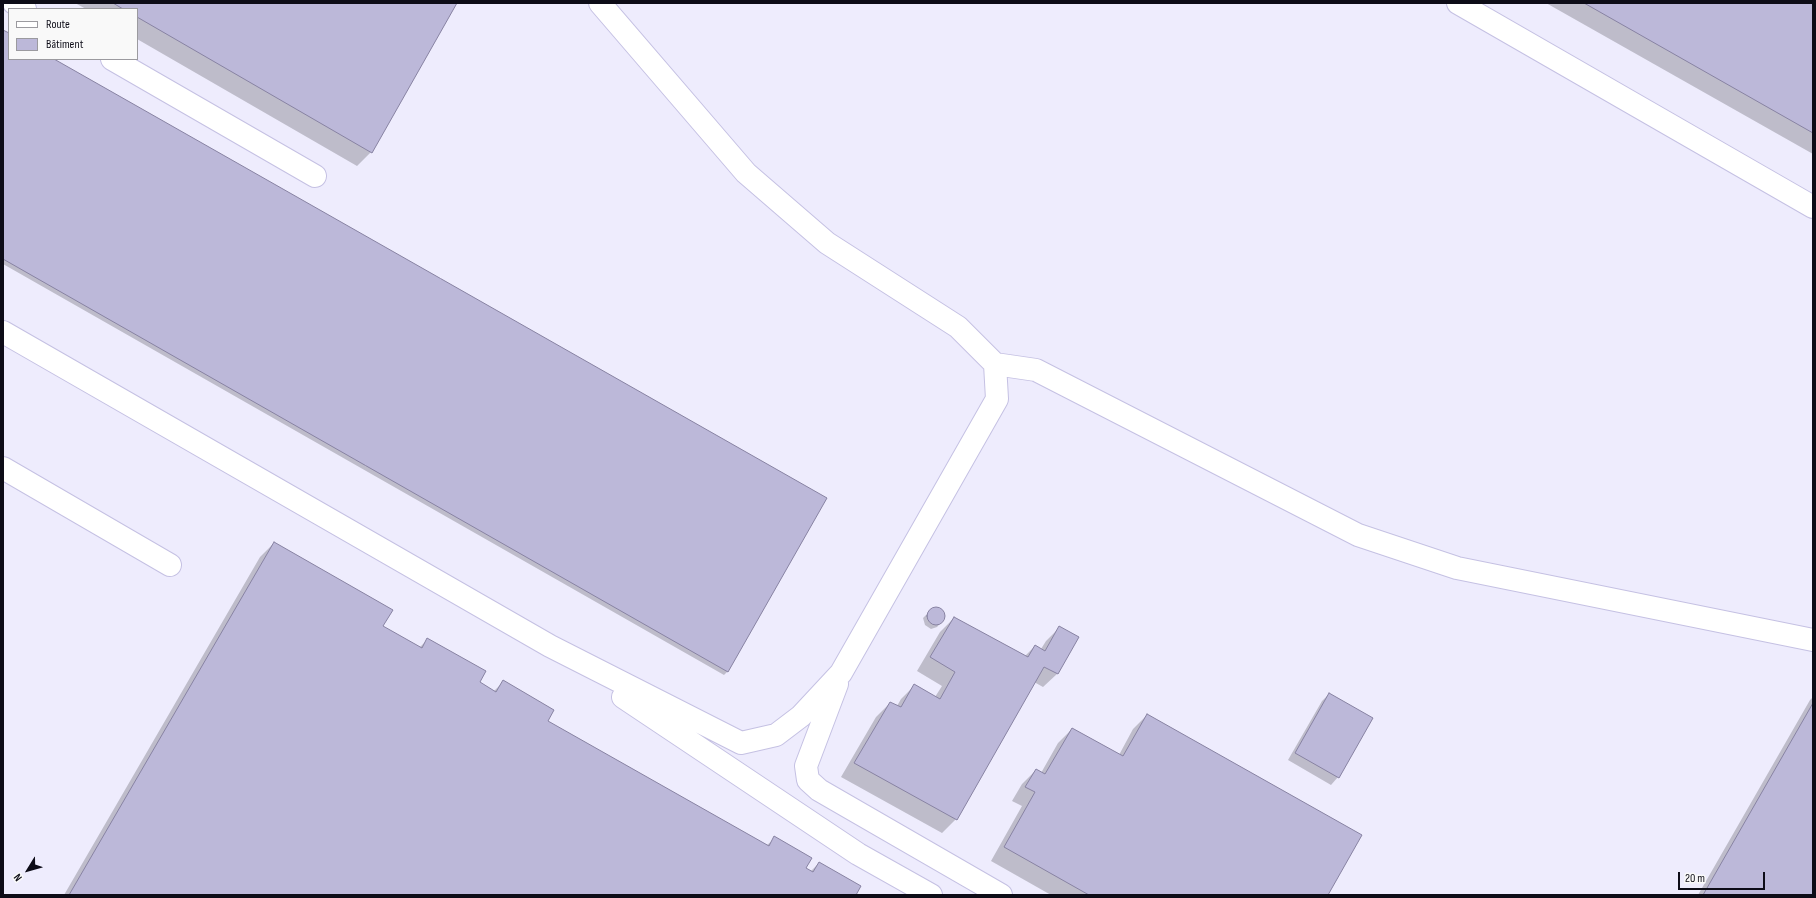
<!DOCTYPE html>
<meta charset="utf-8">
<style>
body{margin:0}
#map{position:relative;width:1816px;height:898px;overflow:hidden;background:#f9f9f9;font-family:"Sofia Sans Condensed",sans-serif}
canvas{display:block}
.frame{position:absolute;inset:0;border:4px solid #0d0c17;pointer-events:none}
.legend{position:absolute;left:8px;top:8px;width:130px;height:52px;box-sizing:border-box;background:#f9f9f9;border:1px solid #9b9a9f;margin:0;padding:5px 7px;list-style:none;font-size:12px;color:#0d0c17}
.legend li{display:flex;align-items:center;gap:8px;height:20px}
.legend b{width:20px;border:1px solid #9b9a9f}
.north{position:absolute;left:8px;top:850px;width:40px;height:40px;-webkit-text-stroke:3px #f9f9f9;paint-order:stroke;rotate:233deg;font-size:11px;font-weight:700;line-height:16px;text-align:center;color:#0d0c17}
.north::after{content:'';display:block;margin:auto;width:14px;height:18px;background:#0d0c17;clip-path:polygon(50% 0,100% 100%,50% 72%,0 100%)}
.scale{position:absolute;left:1678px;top:872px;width:87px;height:18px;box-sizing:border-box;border:2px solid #0d0c17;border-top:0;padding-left:5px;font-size:12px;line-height:14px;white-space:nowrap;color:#0d0c17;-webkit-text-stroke:3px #f9f9f9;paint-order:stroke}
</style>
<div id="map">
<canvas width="1816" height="898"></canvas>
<div class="frame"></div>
<ul class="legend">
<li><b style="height:5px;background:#fff"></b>Route</li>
<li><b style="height:11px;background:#bcb8d9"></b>Bâtiment</li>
</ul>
<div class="north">N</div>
<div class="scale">20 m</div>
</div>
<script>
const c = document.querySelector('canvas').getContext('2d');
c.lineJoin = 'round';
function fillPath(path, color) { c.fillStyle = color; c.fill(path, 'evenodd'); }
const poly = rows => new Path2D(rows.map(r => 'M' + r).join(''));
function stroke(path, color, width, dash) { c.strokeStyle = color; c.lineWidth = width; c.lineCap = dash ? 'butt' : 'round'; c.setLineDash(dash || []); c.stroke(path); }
fillPath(poly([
 [3,3,1813,3,1813,895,3,895],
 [9,9,137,9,137,59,9,59]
]), '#eeecfd');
fillPath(poly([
 [75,3,456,3,371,152,357,166,137,39,137,9,86,9],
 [1546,3,1813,3,1813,154],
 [3,31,9,34,9,59,52,59,728,671,724,675,3,264],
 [274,543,382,627,419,648,428,639,478,682,493,692,503,682,546,721,766,846,775,838,804,869,810,872,819,863,855,895,64,895,260,557],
 [938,607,944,612,945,618,937,627,931,629,925,625,923,618,932,609],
 [954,618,1025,656,1035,646,1041,649,1046,641,1060,627,1057,674,1043,687,1034,682,956,819,942,833,841,777,876,717,890,703,897,706,901,699,915,685,935,697,942,686,917,671,940,632],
 [1329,694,1338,777,1331,785,1288,760,1322,701],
 [1813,697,1813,895,1698,895,1810,700],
 [1147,715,1327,895,1051,895,991,861,1022,806,1012,801,1022,784,1036,770,1041,773,1058,743,1072,729,1119,755,1133,729]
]), '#0003');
const building = poly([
 [113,3,457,3,372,153,137,17,137,9,123,9,113,3],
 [1584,3,1813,3,1813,133,1584,3],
 [3,30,9,33,9,59,54,59,827,498,728,672,3,259,3,30],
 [274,542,393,610,383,626,422,648,427,638,486,671,480,682,496,692,503,680,554,710,548,721,769,846,774,836,812,858,806,868,813,872,819,862,861,886,856,895,69,895,274,542],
 '927 616a9 9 0 1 1 18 0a9 9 0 1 1-18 0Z',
 [954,617,1028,657,1035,645,1045,651,1059,626,1079,637,1058,674,1044,667,957,820,854,763,890,702,901,707,914,684,940,699,955,672,930,657,954,617],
 [1329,693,1373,718,1339,778,1295,753,1329,693],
 [1813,703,1813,895,1703,895,1813,703],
 [1147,714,1362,835,1328,895,1089,895,1004,847,1035,792,1025,787,1036,769,1045,774,1072,728,1123,756,1147,714]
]);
fillPath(building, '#bcb8d9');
stroke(building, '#8883a3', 1);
const minor = poly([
 [14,3,25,9],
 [1458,3,1813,207],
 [112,59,315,176],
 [3,332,550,646,741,743,776,735,801,716,841,673,997,399,995,364,958,327,827,243,746,173,600,3],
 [995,364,1036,370,1358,535,1457,568,1813,640],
 [3,468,170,565],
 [837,684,806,766,808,780,819,790,1001,895],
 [623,697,858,854,931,895]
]);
stroke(minor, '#c5c1e3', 24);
stroke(minor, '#fff', 22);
</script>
